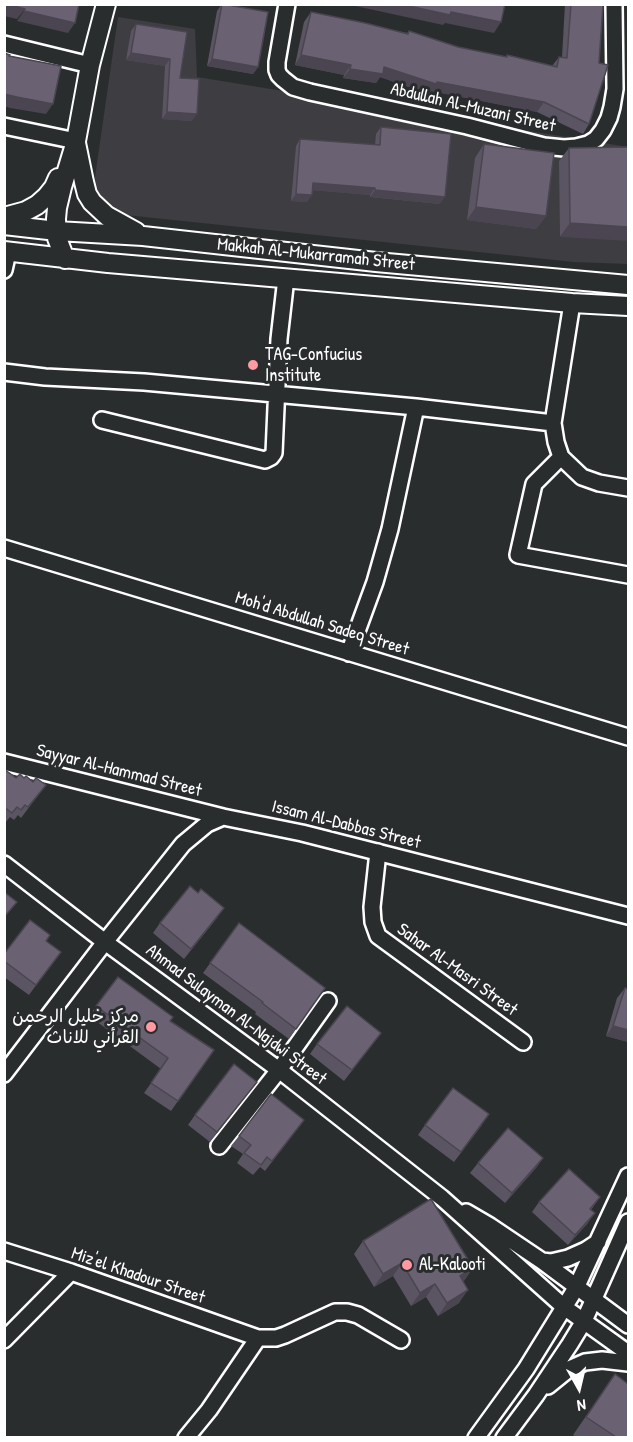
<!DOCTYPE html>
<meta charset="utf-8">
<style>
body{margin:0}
#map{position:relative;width:633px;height:1442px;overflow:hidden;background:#2a2d2e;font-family:"Patrick Hand",sans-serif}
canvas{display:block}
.frame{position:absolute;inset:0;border:6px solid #fff;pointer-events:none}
.north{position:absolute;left:549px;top:1358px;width:60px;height:60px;-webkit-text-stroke:4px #2a2d2e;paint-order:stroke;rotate:172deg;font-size:16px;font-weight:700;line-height:24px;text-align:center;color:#fff}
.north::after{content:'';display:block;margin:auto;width:21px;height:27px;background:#fff;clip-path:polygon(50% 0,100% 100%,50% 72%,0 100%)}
</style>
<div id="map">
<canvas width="633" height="1442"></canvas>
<div class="frame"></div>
<div class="north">N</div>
</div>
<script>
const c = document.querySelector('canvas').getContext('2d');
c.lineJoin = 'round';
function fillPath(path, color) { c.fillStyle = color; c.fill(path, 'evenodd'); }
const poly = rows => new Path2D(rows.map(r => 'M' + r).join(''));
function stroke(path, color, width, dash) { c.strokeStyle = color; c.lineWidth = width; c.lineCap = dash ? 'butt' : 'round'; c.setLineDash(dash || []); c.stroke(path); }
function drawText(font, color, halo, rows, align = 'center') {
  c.font = font + ' "Patrick Hand","Playpen Sans Arabic",sans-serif'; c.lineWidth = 6; c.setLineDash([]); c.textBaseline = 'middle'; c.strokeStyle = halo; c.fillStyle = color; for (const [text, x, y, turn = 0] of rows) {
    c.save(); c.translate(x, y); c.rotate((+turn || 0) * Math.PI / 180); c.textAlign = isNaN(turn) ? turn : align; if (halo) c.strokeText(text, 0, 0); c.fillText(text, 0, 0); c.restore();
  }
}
fillPath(poly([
 [118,17,195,29,197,77,628,147,628,264,574,262,116,214,93,191]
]), '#3d3d42');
const minor = poly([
 [287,4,277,62,277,70,279,75,283,79,293,87,310,92,467,126,544,146,564,148,576,147,588,144,596,139,603,130,609,118,612,107,615,89,614,4],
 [4,44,90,65],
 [4,126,76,141],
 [4,270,8,252],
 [572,303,553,423,556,442,561,457,582,477,599,483,628,488],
 [4,372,45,377,144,382,416,407,553,423],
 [102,420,265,460,271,457,274,453,279,339,286,278],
 [561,457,534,484,518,555,628,575],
 [4,548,628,737],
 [349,653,375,582,390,529,416,407],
 [4,762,223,817],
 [378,852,372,907,373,922,378,936,523,1042],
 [4,864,105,942,279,1070,442,1198,564,1307,628,1353],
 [4,1074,105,942,183,844,207,824,223,817,302,833,628,916],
 [219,1146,279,1070,328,1001],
 [466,1212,490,1226,542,1261,628,1325],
 [4,1251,71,1272,258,1338,276,1338,285,1335,335,1312,347,1312,358,1315,401,1340],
 [542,1261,551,1262,568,1258,586,1250,598,1242],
 [4,1340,71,1272],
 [548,1386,569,1369,585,1362,602,1360,628,1363],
 [186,1438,209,1410,258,1338],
 [476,1438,526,1369,576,1288,628,1176],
 [504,1438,536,1395,570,1344,584,1321,628,1222]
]);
const major = poly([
 [76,143,84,182,87,194,92,202,107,216,136,232],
 [4,217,26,211,37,205,46,197,54,187,58,178],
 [4,225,57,231,143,236,376,262,628,285],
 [4,251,108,263,572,303,628,306],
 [65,259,57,238,56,219,57,208,62,187,76,141,90,65,106,4]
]);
stroke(minor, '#fff', 20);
stroke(major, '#fff', 22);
stroke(minor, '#2a2d2e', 15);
stroke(major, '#2a2d2e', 18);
fillPath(poly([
 [222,4,258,67,253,74,207,66,217,11],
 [565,4,603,4,589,124,583,134,537,112,431,91,429,94,380,77,376,83,343,78,344,75,295,65,304,22,311,12,407,33,409,31,458,47,506,57,507,55,552,66,559,57,562,57],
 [136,24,187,32,180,78,192,121,162,119,165,66,126,60,131,31],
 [381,127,440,204,370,197,370,195,313,190,307,202,291,201,296,146,300,139,375,145,376,134],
 [484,144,546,216,536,229,467,220,475,158],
 [628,147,560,237,559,161,569,148],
 [4,769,16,778,24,778,33,782,46,785,21,818,18,815,14,820,10,817,5,823],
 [217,918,184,959,153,933,160,923],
 [239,923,325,988,289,1039,255,1014,256,1012,203,973],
 [46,941,53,962,29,995,4,977,4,954],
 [118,977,170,1021,214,1050,171,1111,144,1093,161,1069,89,1016],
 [625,988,628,989,628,1042,606,1036,617,998],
 [381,1033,344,1081,310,1054,317,1044],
 [257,1082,210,1142,188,1125,195,1115],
 [304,1120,265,1171,260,1167,253,1175,237,1163,243,1154,231,1146,239,1136],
 [425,1125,482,1125,454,1162,418,1135],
 [543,1158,536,1168,505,1203,470,1173,478,1163],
 [600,1197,591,1210,588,1223,568,1245,532,1212,539,1202],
 [363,1241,473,1268,463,1282,459,1303,438,1316,426,1297,411,1306,393,1276,374,1287,354,1254],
 [615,1374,628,1437,576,1437,573,1435]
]), '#5b5462');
fillPath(poly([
 [4,4,7,4,25,9,17,19,4,16],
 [346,4,401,4,451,12,501,22,494,33,445,23,443,25],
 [24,11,75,23,68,33,17,21],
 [131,53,170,59,165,66,126,60],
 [301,55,351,65,344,75,295,65],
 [212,59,258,67,253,74,207,66],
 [384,67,437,82,544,102,537,112,431,91,429,94,380,77,376,83,343,78,350,69],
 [4,94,53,104,46,114,10,108,4,106],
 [167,112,197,114,192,121,162,119],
 [313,183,375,188,370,195,308,190],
 [375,190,445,197,440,204,370,197],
 [296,194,312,195,307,202,291,201],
 [476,207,546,216,536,229,467,220],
 [570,223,628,227,628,241,560,237],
 [224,908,217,918,184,959,191,949],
 [613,1026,628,1030,628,1042,606,1036],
 [257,1082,249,1092,210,1142,217,1132],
 [543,1158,536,1168,505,1203,512,1193],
 [595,1213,588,1223,568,1245,575,1235],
 [402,1263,393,1276,374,1287,383,1274],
 [473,1268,464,1281,450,1289,460,1276],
 [435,1284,426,1297,411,1306,420,1293],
 [468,1290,459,1303,438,1316,447,1303]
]), '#4a4550');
const building = poly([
 [7,4,79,4,75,23,24,11,25,9,7,4],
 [222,4,268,12,258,67,212,59,222,4],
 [400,4,505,4,501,22,451,12,450,15,400,4],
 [571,4,603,4,599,63,608,65,589,124,544,102,437,82,436,84,384,67,383,74,350,69,351,65,301,55,311,12,365,23,408,34,409,31,458,47,507,57,507,55,557,67,559,57,567,58,571,4],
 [136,24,187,32,180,78,199,79,197,114,167,112,170,59,131,53,136,24],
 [4,53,10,55,9,56,61,66,53,104,17,97,4,94,4,53],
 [381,127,451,134,445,197,375,190,375,188,313,183,312,195,296,194,300,139,380,145,381,127],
 [484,144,554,153,546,216,476,207,484,144],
 [628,147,628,227,570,223,569,148,628,147],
 [4,769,16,778,20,774,24,778,26,776,33,782,36,778,46,785,28,807,25,805,21,810,17,807,12,813,4,807,4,769],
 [190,886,198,893,201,889,224,908,191,949,160,923,190,886],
 [4,892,17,902,4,917,4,892],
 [30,920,50,935,46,941,61,952,36,985,4,961,4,954,30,920],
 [239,923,325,988,296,1029,262,1003,263,1002,210,963,239,923],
 [118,977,173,1017,170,1021,214,1050,178,1101,151,1083,168,1058,96,1006,118,977],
 [625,988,628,989,628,1030,613,1026,625,988],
 [347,1006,381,1033,352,1070,317,1044,347,1006],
 [234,1064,257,1082,217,1132,195,1115,234,1064],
 [453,1088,489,1114,461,1152,425,1125,453,1088],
 [271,1094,304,1120,272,1161,267,1157,261,1165,244,1153,251,1145,239,1136,271,1094],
 [508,1128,543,1158,512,1193,478,1163,508,1128],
 [569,1169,600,1197,590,1209,595,1213,575,1235,539,1202,569,1169],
 [431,1199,473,1268,460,1276,468,1290,447,1303,435,1284,420,1293,402,1263,383,1274,363,1241,431,1199],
 [615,1374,628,1384,628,1437,616,1437,586,1417,615,1374]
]);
fillPath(building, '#6a6272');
stroke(building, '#4a4550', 1.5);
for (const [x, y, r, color] of [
 [253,365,6,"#ff9aa2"],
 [151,1027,6,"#ff9aa2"],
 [407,1265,6,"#ff9aa2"]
]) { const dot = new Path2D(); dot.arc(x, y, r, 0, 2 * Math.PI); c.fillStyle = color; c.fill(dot); stroke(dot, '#2a2d2e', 2); }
drawText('18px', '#fff', '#2a2d2e', [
 ["Abdullah Al-Muzani Street",473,108,13],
 ["Makkah Al-Mukarramah Street",316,255,6],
 ["Moh'd Abdullah Sadeq Street",322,624,17],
 ["Sayyar Al-Hammad Street",119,771,14],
 ["Issam Al-Dabbas Street",346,825,14],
 ["Sahar Al-Masri Street",457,970,36],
 ["Ahmad Sulayman Al-Najdwi Street",236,1015,37],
 ["Miz'el Khadour Street",138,1276,19]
]);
drawText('18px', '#fff', '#2a2d2e', [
 ["TAG-Confucius",265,355],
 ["Institute",265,376],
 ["مركز خليل الرحمن",139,1017,"right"],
 ["القرأني للاناث",139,1038,"right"],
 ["Al-Kalooti",419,1265]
], 'left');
</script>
